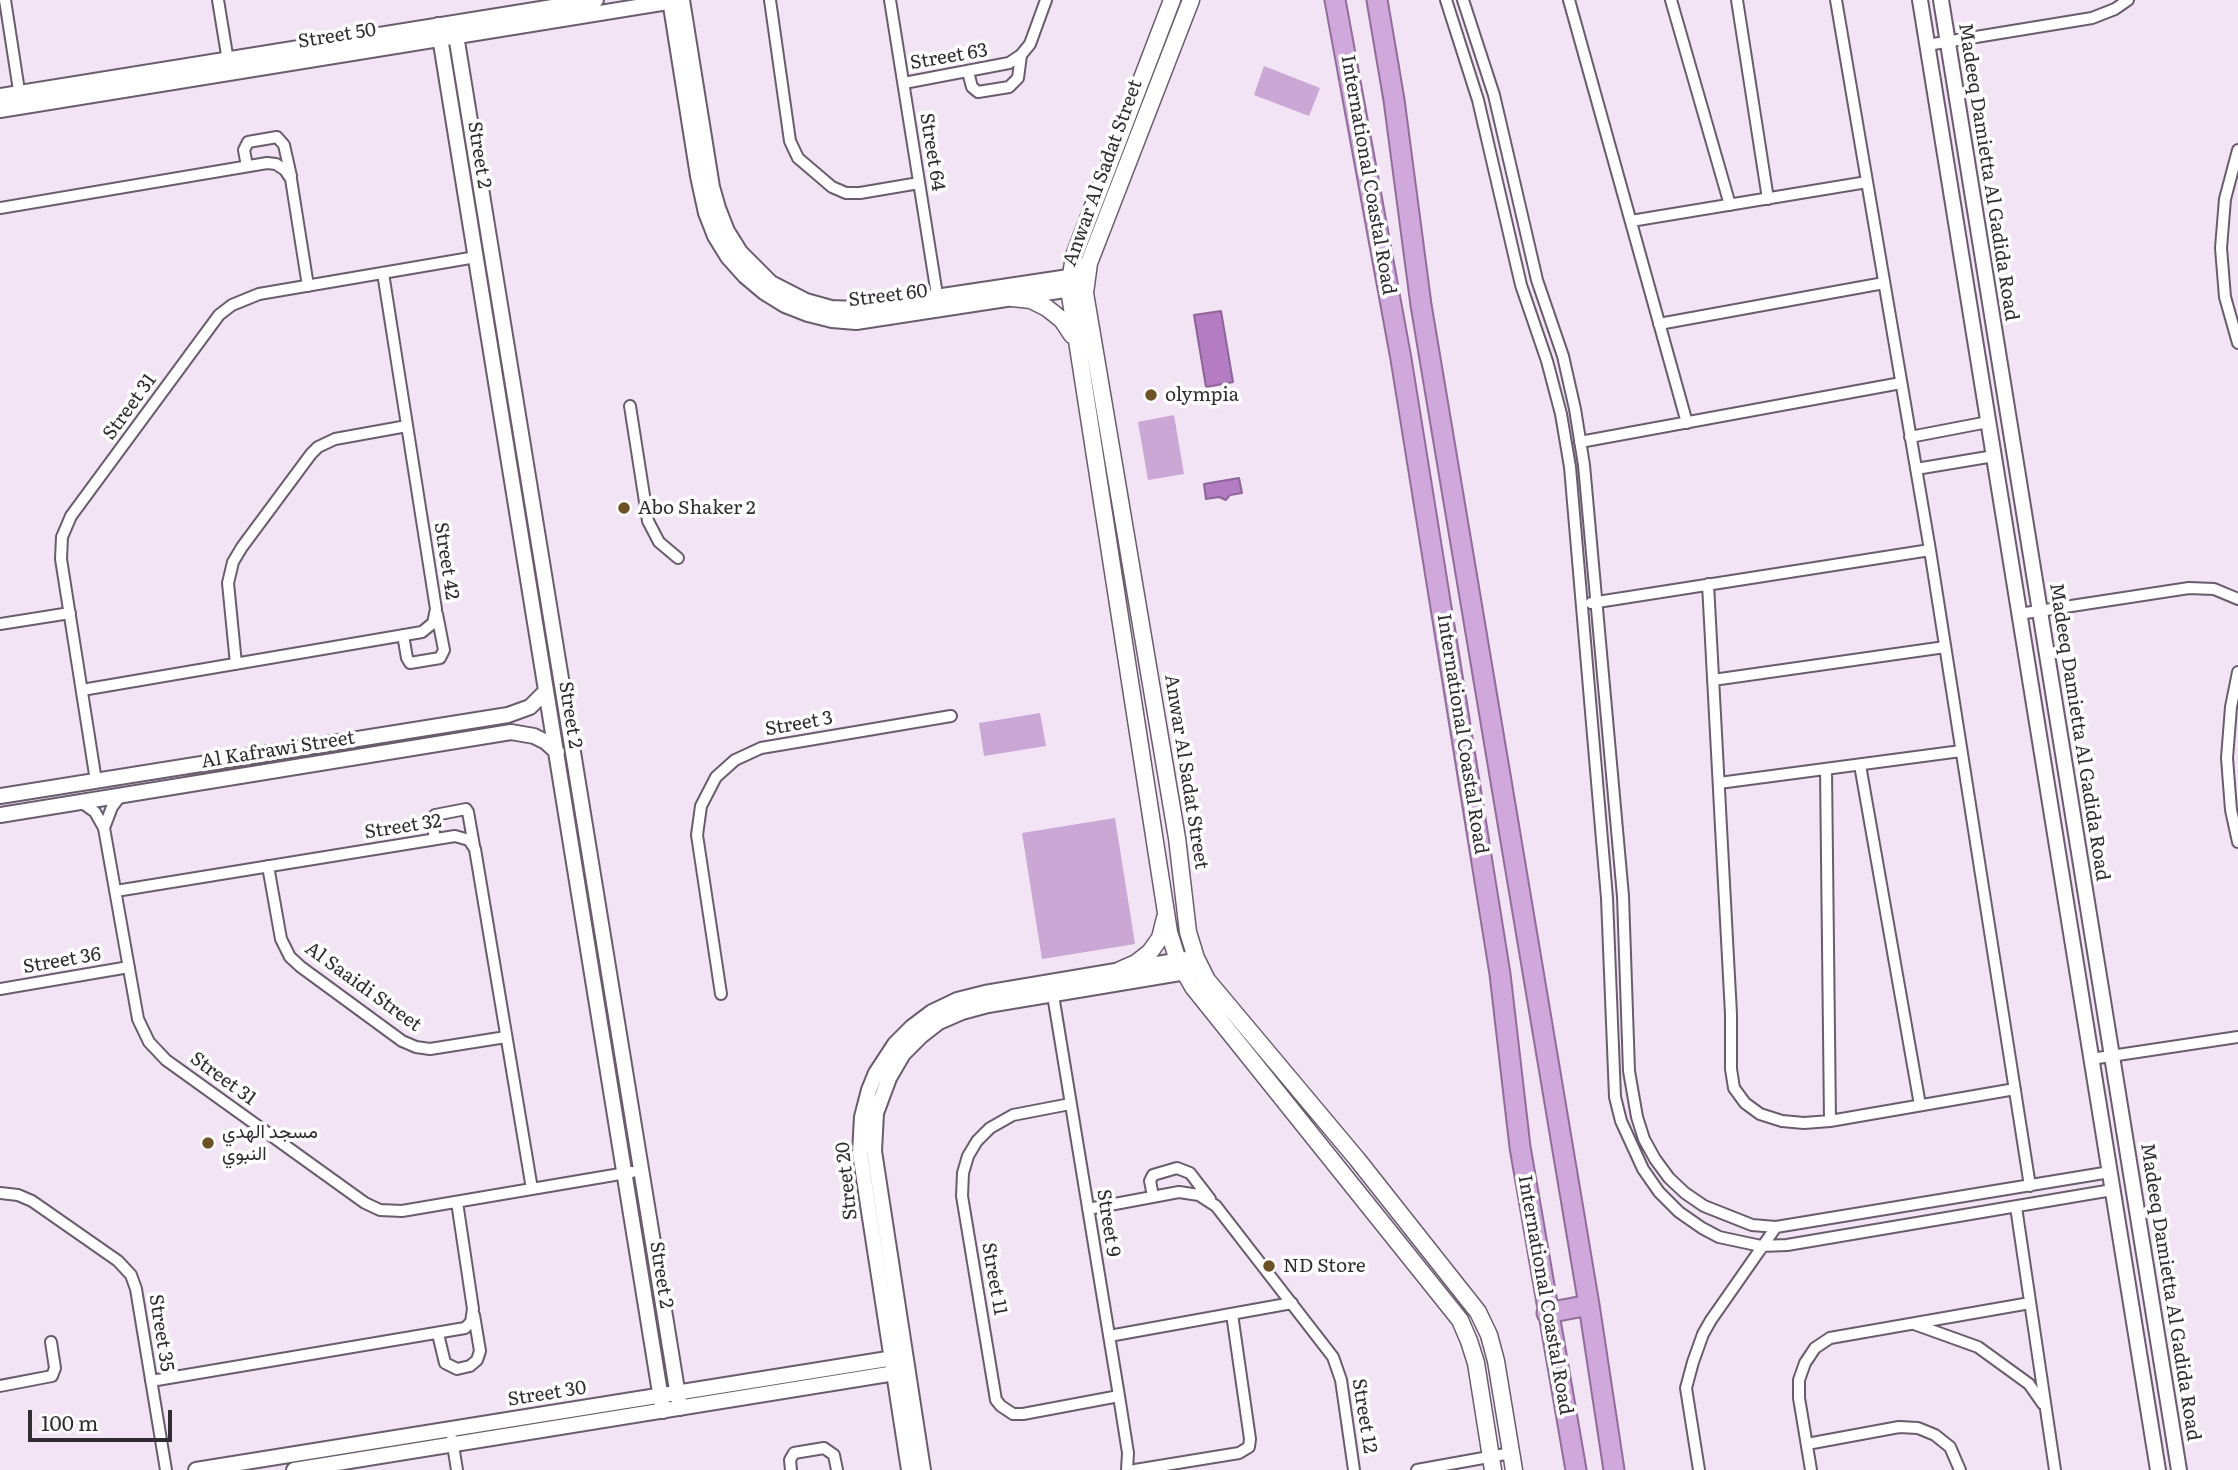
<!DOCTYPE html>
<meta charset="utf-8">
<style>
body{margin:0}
#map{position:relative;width:2238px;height:1470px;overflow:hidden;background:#f2e3f5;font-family:Literata,serif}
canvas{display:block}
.scale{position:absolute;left:28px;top:1410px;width:144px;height:32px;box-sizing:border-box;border:4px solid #312c33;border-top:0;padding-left:9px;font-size:21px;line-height:24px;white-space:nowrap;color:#312c33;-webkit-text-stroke:5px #fff;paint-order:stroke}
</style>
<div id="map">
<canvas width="2238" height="1470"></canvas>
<div class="scale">100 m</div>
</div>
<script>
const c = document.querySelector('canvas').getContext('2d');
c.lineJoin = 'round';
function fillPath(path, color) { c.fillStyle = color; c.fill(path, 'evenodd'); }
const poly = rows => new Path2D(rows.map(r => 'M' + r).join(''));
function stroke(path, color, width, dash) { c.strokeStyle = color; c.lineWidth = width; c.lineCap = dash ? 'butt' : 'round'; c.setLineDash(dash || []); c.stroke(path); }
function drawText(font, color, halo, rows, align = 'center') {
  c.font = font + ' Literata,Vazirmatn,serif'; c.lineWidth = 7; c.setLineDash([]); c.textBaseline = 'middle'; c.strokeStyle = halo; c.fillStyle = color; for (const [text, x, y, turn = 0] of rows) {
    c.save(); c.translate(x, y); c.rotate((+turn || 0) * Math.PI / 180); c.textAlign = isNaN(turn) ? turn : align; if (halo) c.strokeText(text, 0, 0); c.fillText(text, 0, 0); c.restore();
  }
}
fillPath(poly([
 [1264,66,1320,88,1309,116,1254,95],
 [1174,415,1184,474,1148,480,1138,422],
 [1040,713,1046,746,984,756,979,723],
 [1115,818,1135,944,1042,959,1022,833]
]), '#caa7d4');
const water = poly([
 [1221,311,1233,382,1206,387,1194,315,1221,311],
 [1239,478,1242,493,1230,495,1226,500,1219,497,1206,499,1204,484,1239,478]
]);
fillPath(water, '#b47dc3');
stroke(water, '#8d6598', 2);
const minor = poly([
 [5,0,20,97],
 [218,0,229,67],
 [770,0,790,141,798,158,832,187,846,193,860,193,919,183],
 [890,0,938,301],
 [1446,0,1478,100,1521,285,1547,361,1561,414,1570,467,1607,898,1615,1097,1621,1121,1643,1169,1659,1192,1679,1212,1702,1228,1719,1237,1761,1246,1787,1245,2112,1190],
 [1463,0,1494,95,1537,280,1563,356,1575,409,1584,465,1623,896,1629,1071,1637,1117,1644,1139,1655,1159,1669,1178,1685,1193,1704,1206,1752,1225,1776,1227,2110,1172],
 [1569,0,1687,423],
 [1671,0,1730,205],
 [1737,0,1768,199],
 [1836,0,1930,550,2030,1186],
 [1927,45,2092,18,2115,9,2128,0],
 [968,72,972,87,978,92,1009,87,1018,78,1021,55],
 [904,83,1009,63,1021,55,1030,44,1046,0],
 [2238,150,2225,199,2221,248,2225,297,2238,343],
 [247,166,244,150,248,142,277,137,284,145,291,176],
 [0,208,267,163,276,164,285,170,291,179,308,286],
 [1631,221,1867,182],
 [1659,324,1884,283],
 [630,406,648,521,659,542,678,558],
 [1910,437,1988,422],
 [1580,442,1901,383],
 [1916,469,1994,456],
 [1708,584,1731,1014,1731,1069,1734,1088,1745,1103,1760,1114,1782,1121,1804,1123,1830,1121,2015,1089],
 [1591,603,1930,550],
 [2019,614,2189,588,2214,589,2238,599],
 [0,624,70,613],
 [403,635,407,658,410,663,440,658,444,650,437,614],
 [236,664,228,583,233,562,242,547,311,454,318,447,335,439,407,426],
 [2238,672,2231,707,2227,758,2231,810,2238,842],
 [1713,680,1945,647],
 [82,690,422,632,433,623,436,609,383,273],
 [1860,765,1920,1105],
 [1826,769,1830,1121],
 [96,781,61,559,62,537,71,516,219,315,232,305,259,294,476,257],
 [1719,783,1961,751],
 [81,802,95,812,104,828,138,1019,149,1042,166,1060,365,1203,380,1210,402,1211,632,1172],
 [104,828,112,807,121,795],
 [435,839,432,822,435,815,466,809,468,812,474,846],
 [268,866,281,939,290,957,301,967,402,1041,416,1047,430,1049,506,1037],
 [116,891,455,836,469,840,475,849,532,1189],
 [0,989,129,967],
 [1052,989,1119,1396,1128,1453,1127,1470],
 [721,994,697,835,701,806,716,777,735,760,761,748,951,716],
 [2091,1059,2238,1037],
 [1070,1104,1013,1115,990,1128,977,1141,968,1156,963,1173,962,1196,996,1400,1001,1406,1013,1414,1023,1414,1119,1396],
 [0,1193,18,1195,32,1201,118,1261,131,1275,136,1289,166,1470],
 [1153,1196,1150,1181,1153,1175,1177,1168,1190,1173,1210,1199],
 [2016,1207,2055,1470],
 [1088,1209,1179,1192,1199,1195,1216,1206,1333,1357,1341,1380,1354,1470],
 [1914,1324,1978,1347,2029,1384,2043,1404],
 [438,1334,445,1363,457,1369,470,1366,477,1360,480,1351,474,1315],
 [1109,1336,1292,1303],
 [151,1381,465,1328,471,1322,473,1309,457,1202],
 [0,1386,52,1376,55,1368,51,1342],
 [452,1439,457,1470],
 [1807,1444,1899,1427,1918,1428,1935,1435,1950,1447,1960,1470],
 [791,1470,790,1460,794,1453,824,1448,834,1455,837,1470],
 [1135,1470,1239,1453,1249,1447,1250,1439,1232,1314],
 [1417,1470,1511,1453],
 [1699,1470,1686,1388,1693,1362,1703,1334,1711,1320,1776,1227],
 [1811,1470,1799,1398,1799,1380,1805,1363,1815,1348,1830,1338,2030,1303]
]);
const tertiary = poly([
 [670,0,698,176,706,213,715,236,728,257,745,276,764,292,785,305,808,314,832,320,856,322,1078,288],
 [682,0,712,187,718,208,727,231,740,252,771,283,806,301,831,308,856,309,1082,275],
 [1920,0,2158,1470],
 [1941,0,2179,1470],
 [454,23,680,1408],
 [438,25,663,1411],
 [0,96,596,0],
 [0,110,680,0],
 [0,796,508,715,530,707,546,691],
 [0,815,511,732,534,736,546,742,557,752],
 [196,1470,900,1357],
 [294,1470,901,1372],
 [909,1470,860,1153,862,1117,869,1090,876,1073,895,1044,912,1027,932,1012,957,1000,985,993,1187,959],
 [923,1470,874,1151,876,1113,889,1078,903,1054,921,1036,939,1022,962,1012,988,1005,1192,971]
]);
const secondary = poly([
 [1172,0,1074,256,1069,289,1169,932,1178,961,1193,987,1460,1320,1469,1341,1476,1363,1493,1470],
 [1191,0,1089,263,1085,293,1177,838,1188,932,1196,958,1207,980,1357,1159,1478,1312,1489,1335,1496,1361,1514,1470],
 [1012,298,1031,300,1047,308,1062,320,1072,335],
 [1120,970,1136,963,1150,952,1160,938,1165,918]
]);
const trunk = poly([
 [1335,0,1401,359,1500,974,1520,1147,1576,1470],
 [1377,0,1394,100,1421,305,1589,1305,1614,1470],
 [1547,1313,1589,1305]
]);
stroke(minor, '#695d6d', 14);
stroke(tertiary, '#695d6d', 18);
stroke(secondary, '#695d6d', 19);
stroke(trunk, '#916e9a', 23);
stroke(minor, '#fff', 10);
stroke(tertiary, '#fff', 14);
stroke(secondary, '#fff', 16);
stroke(trunk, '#d0a8db', 19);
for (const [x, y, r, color] of [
 [1151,395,7,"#6c5224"],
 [624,508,7,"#6c5224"],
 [208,1143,7,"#6c5224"],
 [1269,1266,7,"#6c5224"]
]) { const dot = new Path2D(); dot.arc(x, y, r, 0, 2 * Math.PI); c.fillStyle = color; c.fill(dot); stroke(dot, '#fff', 2.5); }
drawText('19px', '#312c33', '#fff', [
 ["Street 50",337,36,-9],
 ["Street 63",949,57,-10],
 ["Street 64",932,152,81],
 ["Street 2",479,155,81],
 ["Madeeq Damietta Al Gadida Road",1988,172,81],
 ["Anwar Al Sadat Street",1103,173,-70],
 ["International Coastal Road",1368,175,80],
 ["Street 60",888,296,-7],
 ["Street 31",130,407,-54],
 ["Street 42",446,561,81],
 ["Street 2",570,715,81],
 ["Street 3",799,724,-10],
 ["Madeeq Damietta Al Gadida Road",2079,732,81],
 ["International Coastal Road",1462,734,81],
 ["Al Kafrawi Street",278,750,-9],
 ["Anwar Al Sadat Street",1186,772,81],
 ["Street 32",403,827,-9],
 ["Street 36",62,961,-10],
 ["Al Saaidi Street",363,987,36],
 ["Street 31",223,1079,36],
 ["Street 20",847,1181,-96],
 ["Street 9",1108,1223,81],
 ["Street 2",661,1275,81],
 ["Street 11",994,1279,80],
 ["Madeeq Damietta Al Gadida Road",2170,1292,81],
 ["International Coastal Road",1545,1295,80],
 ["Street 35",161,1333,81],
 ["Street 30",547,1394,-9],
 ["Street 12",1364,1416,81]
]);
drawText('19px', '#312c33', '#fff', [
 ["olympia",1165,395],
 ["Abo Shaker 2",638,508],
 ["مسجد الهدي",222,1132],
 ["النبوي",222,1154],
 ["ND Store",1283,1266]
], 'left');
</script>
